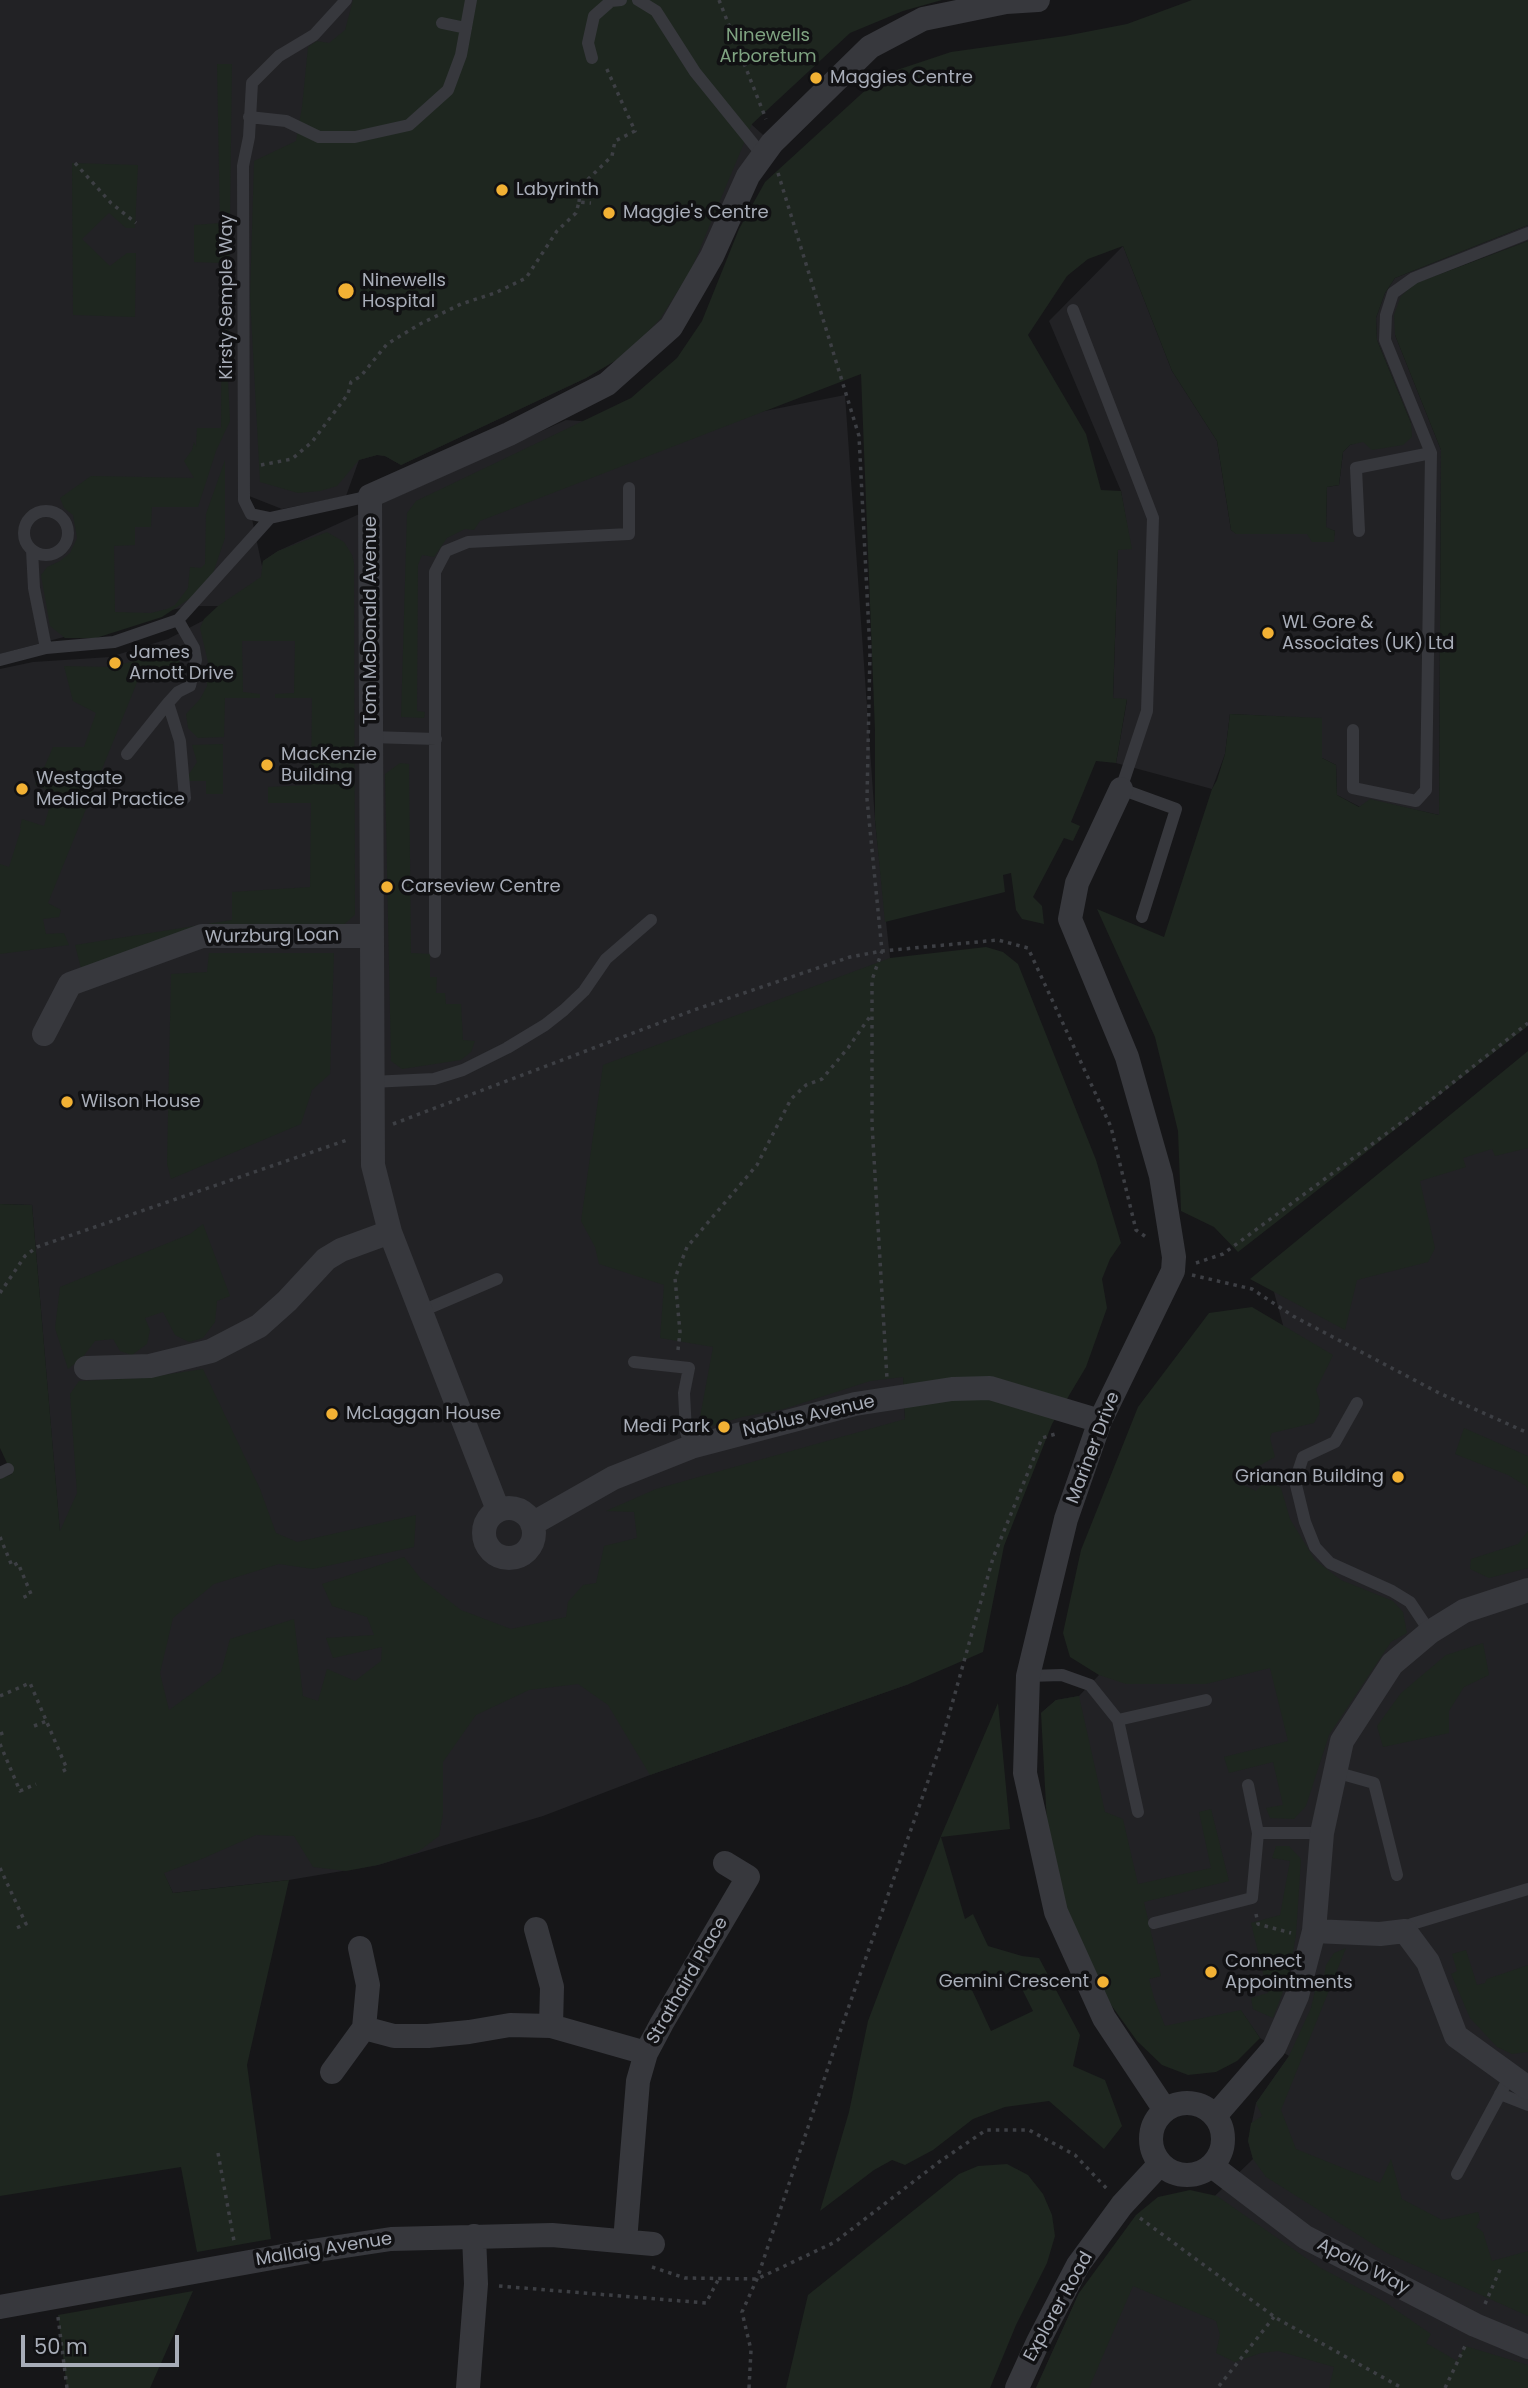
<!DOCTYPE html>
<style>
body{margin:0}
#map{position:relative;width:1528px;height:2388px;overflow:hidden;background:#161618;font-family:Poppins,sans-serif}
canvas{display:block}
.scale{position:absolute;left:21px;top:2335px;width:158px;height:32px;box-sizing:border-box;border:4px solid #a8adb8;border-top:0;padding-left:9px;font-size:21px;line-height:24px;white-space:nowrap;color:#a8adb8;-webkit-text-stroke:5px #111113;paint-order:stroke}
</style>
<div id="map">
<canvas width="1528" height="2388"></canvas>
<div class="scale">50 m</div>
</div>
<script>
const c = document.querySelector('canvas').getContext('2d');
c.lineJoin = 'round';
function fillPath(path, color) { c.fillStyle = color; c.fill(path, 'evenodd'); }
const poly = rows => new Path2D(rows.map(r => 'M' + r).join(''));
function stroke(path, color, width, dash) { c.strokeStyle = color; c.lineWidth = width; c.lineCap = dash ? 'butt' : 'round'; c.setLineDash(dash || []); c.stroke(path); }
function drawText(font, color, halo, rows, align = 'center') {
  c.font = font + ' Poppins,sans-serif'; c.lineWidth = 7; c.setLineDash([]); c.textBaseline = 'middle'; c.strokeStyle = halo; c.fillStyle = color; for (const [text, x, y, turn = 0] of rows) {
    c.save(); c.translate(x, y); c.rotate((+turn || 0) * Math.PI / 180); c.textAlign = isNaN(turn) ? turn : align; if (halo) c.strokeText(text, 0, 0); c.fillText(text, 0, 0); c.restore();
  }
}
fillPath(poly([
 [0,0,701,0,751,124,772,143,671,327,586,378,401,465,385,456,377,455,359,460,346,496,282,509,249,496,251,514,262,566,263,561,278,551,566,420,679,428,845,395,875,820,890,958,905,1420,909,1684,650,1775,543,1816,378,1865,289,1880,173,1893,125,1795,108,1637,62,1557,32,1205,0,1204,0,669,33,662,110,657,168,639,231,606,193,606,154,613,0,654],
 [1528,225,1528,241,1416,283,1395,335,1441,450,1439,815,1370,800,1360,807,1337,795,1336,765,1322,758,1322,719,1230,714,1225,754,1212,789,1116,763,1127,700,1113,699,1118,549,1131,549,1121,491,1049,321,1123,246,1172,371,1217,441,1231,530,1237,534,1308,534,1333,542,1335,531,1326,528,1327,487,1339,485,1343,452,1350,445,1411,423,1377,340,1376,318,1385,293,1395,278],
 [1528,1052,1528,2388,1036,2388,1079,2293,1164,2245,1253,2159,1248,2141,1256,2103,1289,2056,1260,2038,1241,2011,1164,2043,1041,1713,1056,1700,1079,1696,1099,1675,1086,1644,1283,1325,1274,1292]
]), '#222225');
fillPath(poly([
 [353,0,942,0,903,11,850,33,752,124,691,270,660,319,625,355,586,378,401,465,385,456,377,455,359,460,337,486,320,491,298,493,260,482,250,297,254,161,296,141,302,107,308,47,317,41,329,43,345,30],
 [1192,0,1528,0,1528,225,1395,278,1385,293,1376,318,1377,340,1411,423,1412,437,1403,445,1372,450,1363,442,1350,445,1343,452,1339,485,1327,487,1326,527,1335,531,1334,542,1312,542,1307,534,1236,534,1231,530,1217,441,1172,371,1123,246,1088,259,1067,276,1028,335,1086,434,1101,490,1121,491,1132,549,1118,550,1113,698,1127,699,1116,763,1096,761,1071,822,1080,826,1073,841,1064,838,1033,897,1042,906,1044,924,1022,919,1016,910,1011,873,1003,875,1005,892,885,922,875,820,875,731,861,374,480,521,474,530,465,529,447,538,434,557,422,555,418,565,417,711,425,712,424,718,401,717,407,513,416,501,631,398,677,358,702,321,739,229,765,182,882,75,951,52,1065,36,1127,24],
 [217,64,232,64,228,380,230,421,216,451,198,507,152,507,151,527,135,527,135,545,114,546,115,612,151,613,167,609,175,605,188,588,190,567,201,568,205,564,206,514,225,460,225,538,211,579,189,599,162,617,96,638,65,638,50,626,41,575,47,567,60,561,70,553,77,538,73,515,64,508,60,498,91,476,194,478,184,461,192,450,194,442,196,447,197,428,221,428,222,263,194,262,194,225,220,223],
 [72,163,138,165,135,228,126,228,109,213,82,239,110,266,127,253,136,253,135,317,73,315],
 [1528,241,1528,1026,1238,1252,1214,1227,1181,1211,1178,1131,1155,1037,1097,909,1164,937,1212,789,1217,780,1225,754,1230,714,1322,718,1322,758,1336,765,1337,795,1359,807,1370,799,1439,815,1441,450,1395,335,1394,315,1401,296,1416,283],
 [327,532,344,542,352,555,354,563,355,915,341,927,205,930,82,972,75,945,232,920,232,892,310,887,311,803,268,803,268,787,311,785,312,698,275,698,275,694,294,693,295,641,242,641,243,692,260,694,260,698,225,698,224,737,198,738,188,728,186,714,200,699,207,686,208,662,200,628,204,619,218,606,261,577,263,561,278,551],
 [170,647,179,660,181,679,174,682,142,670,48,903,61,910,59,917,43,919,46,934,64,933,69,945,0,954,0,864,9,867,21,829,20,828,22,819,44,826,54,792,35,785,40,767,44,768,53,747,84,747,96,713,73,701,64,666,109,667,143,659],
 [223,744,223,794,206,794,206,781,187,781,187,777,197,762,192,745],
 [400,763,409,764,411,953,430,954,430,977,437,977,436,993,445,993,446,1004,461,1004,463,1040,475,1041,471,1052,461,1060,402,1069,391,1061,385,774],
 [986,947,1003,952,1018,964,1096,1160,1121,1243,1110,1259,1102,1279,1107,1308,1086,1367,1052,1424,1004,1546,983,1652,909,1684,650,1775,608,1705,578,1684,529,1690,476,1715,443,1762,443,1814,439,1836,418,1852,378,1865,346,1871,313,1867,294,1836,256,1835,204,1858,164,1873,173,1893,289,1880,247,2065,271,2239,197,2252,181,2167,0,2196,0,1479,12,1474,0,1448,0,1204,32,1205,60,1531,77,1493,70,1394,79,1381,143,1378,203,1369,260,1489,276,1533,297,1542,416,1515,414,1547,313,1569,279,1564,214,1584,173,1618,160,1673,169,1710,221,1672,230,1639,294,1619,303,1696,318,1701,327,1669,355,1681,381,1661,382,1647,333,1658,326,1638,374,1635,367,1617,332,1606,322,1584,404,1557,421,1579,461,1610,511,1629,566,1617,568,1602,583,1585,596,1583,604,1546,637,1538,634,1512,606,1511,656,1489,905,1419,903,1377,870,1381,784,1409,742,1417,706,1428,700,1417,713,1347,660,1338,664,1285,599,1264,595,1247,581,1221,603,1065,890,958],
 [209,953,334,953,330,1074,312,1090,301,1124,171,1179,167,1164,171,974,207,972],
 [1528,1051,1528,1148,1495,1156,1492,1149,1463,1158,1466,1167,1420,1181,1435,1248,1428,1262,1357,1280,1345,1330,1250,1279],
 [203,1224,230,1296,217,1301,215,1322,203,1338,189,1342,175,1335,163,1312,145,1318,150,1330,147,1344,132,1355,120,1351,113,1339,95,1341,82,1358,68,1369,55,1328,60,1287,190,1234],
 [1252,1307,1333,1355,1316,1390,1320,1401,1319,1414,1314,1423,1272,1433,1270,1438,1275,1457,1246,1473,1244,1485,1256,1491,1264,1483,1271,1483,1281,1488,1290,1519,1315,1560,1341,1580,1393,1601,1403,1612,1407,1633,1391,1642,1329,1735,1306,1806,1294,1819,1270,1818,1266,1808,1283,1805,1273,1762,1229,1773,1224,1757,1288,1741,1270,1668,1206,1684,1126,1684,1099,1675,1070,1657,1063,1633,1081,1550,1138,1407,1209,1313],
 [1464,1428,1528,1456,1528,1492,1526,1486,1508,1475,1455,1454],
 [1528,1531,1528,1568,1489,1578,1470,1569,1471,1559,1518,1544],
 [1483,1643,1489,1675,1464,1687,1449,1711,1449,1733,1383,1747,1377,1726,1401,1693,1446,1655],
 [1079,1696,1105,1812,1123,1819,1138,1884,1211,1868,1199,1812,1211,1809,1229,1881,1144,1902,1161,1976,1149,1979,1154,1998,1165,2026,1241,2010,1260,2038,1237,2061,1216,2072,1188,2075,1162,2065,1137,2041,1109,2002,1066,1908,1047,1824,1041,1713,1056,1700],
 [998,1703,1010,1829,941,1837,965,1919,973,1914,988,1946,1022,1956,1039,1958,1080,2035,1073,2066,1105,2080,1122,2126,1104,2149,1049,2101,1005,2107,973,2119,933,2150,905,2165,892,2160,874,2170,820,2211,849,2112,868,2021,893,1955,941,1836],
 [1013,1971,1033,2011,991,2031,972,1990],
 [1276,1846,1289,1846,1301,1859,1296,1935,1289,1976,1273,2018,1253,2009,1251,1998,1268,1993,1251,1923,1280,1915,1290,1861,1272,1858],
 [1346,1948,1281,2110,1296,2149,1380,2183,1391,2159,1402,2199,1442,2220,1478,2212,1480,2220,1476,2227,1483,2232,1492,2261,1528,2251,1528,2316,1387,2253,1266,2177,1253,2159,1248,2141,1251,2123,1262,2116,1256,2103,1289,2056,1311,2008,1317,1982,1323,1982,1326,1965,1334,1953],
 [1466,1950,1477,1985,1485,1983,1487,1979,1528,1965,1528,2052,1512,2054,1497,2047,1470,2018,1451,1974,1457,1971,1452,1954],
 [1007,2164,1028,2175,1043,2194,1052,2215,1055,2236,1047,2263,1016,2325,990,2388,786,2388,808,2295,959,2174,978,2166],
 [1190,2190,1217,2196,1319,2267,1383,2301,1431,2334,1426,2343,1457,2361,1465,2346,1528,2365,1528,2388,1329,2388,1334,2367,1278,2351,1261,2353,1235,2362,1216,2353,1220,2335,1216,2321,1133,2286,1089,2388,1036,2388,1079,2293,1136,2215,1158,2197],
 [193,2291,150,2388,67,2388,58,2315]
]), '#1e261f');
stroke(poly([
 [719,0,766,119],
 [75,163,111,203,136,223],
 [778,173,859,436,870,652,867,799,882,951,872,980,872,1124,887,1379],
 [579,202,581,186,612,156,615,141,635,131,605,65],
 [261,465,292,459,312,442,348,394,351,382,361,376,387,344,420,324,461,304,495,293,526,278,557,231,576,213,579,202,591,203],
 [393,1124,694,1010,850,957,882,951,998,940,1028,948,1111,1127,1136,1230,1149,1239],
 [1196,1263,1223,1254,1417,1111,1528,1023],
 [1192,1275,1252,1289,1293,1316,1439,1393,1528,1433],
 [0,1293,25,1256,37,1247,350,1139],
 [678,1350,680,1332,675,1278,687,1247,757,1165,791,1099,806,1085,822,1079,848,1048,871,1015],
 [0,1537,12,1566,18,1563,31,1594,20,1599],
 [0,1696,30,1683,67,1769,61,1772],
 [34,1726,47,1721],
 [0,1734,6,1732],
 [0,1744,20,1791,36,1784],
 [0,1868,26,1924,14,1929],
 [1256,1914,1258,1924,1291,1933],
 [218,2153,234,2241],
 [1140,2218,1276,2318,1402,2388],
 [652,2267,685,2278,757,2279,835,2242,939,2162,986,2130,1029,2130,1075,2155,1108,2190],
 [499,2286,706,2303,718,2280],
 [1485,2304,1502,2265],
 [58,2317,67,2388],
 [1219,2386,1274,2317],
 [749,2388,751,2350,742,2312,757,2279,843,2023,940,1747,993,1558,1042,1438,1059,1433],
 [1445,2388,1465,2346]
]), '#3d3f44', 3.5, [3.5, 5]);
stroke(poly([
 [346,0,314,35,279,56,252,83,249,137,243,166,244,500,251,514,270,518,370,496],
 [638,0,656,11,695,72,763,156],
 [442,23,466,28],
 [592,58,588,43,594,16,611,1,621,0],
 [249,117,286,121,319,137,355,137,409,125,448,90,461,55,471,0],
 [1073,310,1153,518,1147,711,1121,789,1176,809,1142,917],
 '24 533a22 22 0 1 1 44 0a22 22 0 1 1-44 0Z',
 [1359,531,1356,468,1431,453],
 [32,550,34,588,46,648],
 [0,660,46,648,114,642,178,620,270,518],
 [168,703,180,741,185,798],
 [1353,730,1353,788,1416,801,1426,790,1431,453,1385,340,1386,315,1393,293,1414,278,1528,233],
 [371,737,436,739],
 [127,754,168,703,178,692,190,686,196,660,194,648,178,620],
 [435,952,435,572,446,551,468,542,629,534,629,488],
 [371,1082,434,1079,463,1070,507,1048,545,1025,564,1010,584,991,606,959,651,920],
 [422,1311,497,1279],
 [634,1362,689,1368,684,1393,686,1432,691,1447],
 [1357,1403,1335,1442,1303,1457,1295,1481,1305,1522,1315,1547,1330,1563,1392,1591,1410,1602,1430,1632],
 [0,1473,8,1469],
 [1028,1676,1062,1675,1090,1685,1118,1720],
 [1335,1772,1374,1783,1397,1875],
 [1138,1812,1118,1720,1206,1700],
 [1258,1833,1322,1833],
 [1154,1923,1252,1898,1258,1833,1248,1785],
 [1405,1931,1412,1924,1528,1889],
 [1500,2094,1528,2105],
 [1457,2174,1510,2076]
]), '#37383d', 12);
stroke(poly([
 [1121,789,1077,883,1070,919,1127,1057,1161,1176,1174,1257,1173,1271,1100,1421,1066,1519,1028,1676,1025,1773,1056,1912,1104,2018,1165,2110],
 [44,1034,70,984,202,936,371,936],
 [86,1368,150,1366,211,1351,259,1326,287,1301,326,1259,341,1250,390,1232],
 '484 1533a25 25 0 1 1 50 0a25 25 0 1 1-50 0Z',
 [498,1510,390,1232,373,1165,370,496,509,434,607,384,671,327,712,256,748,176,772,143,870,47,923,19,1006,2,1038,0],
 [532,1524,613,1478,691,1447,855,1404,952,1389,990,1388,1100,1421],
 [536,1929,552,1987,551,2026],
 [1314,1931,1380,1934,1405,1931,1428,1962,1456,2036,1528,2088],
 [364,2028,394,2036,428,2036,469,2032,510,2025,551,2026,646,2053],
 [332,2072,364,2028,368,1985,360,1948],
 '1151 2139a36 36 0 1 1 72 0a36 36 0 1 1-72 0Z',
 [1215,2116,1274,2048,1297,1996,1314,1931,1322,1833,1342,1741,1392,1664,1430,1632,1464,1611,1528,1590],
 [1212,2166,1305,2237,1475,2325,1528,2347],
 [625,2241,638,2081,646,2053,662,2023,748,1877,725,1863],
 [0,2307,305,2252,391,2239,552,2235,653,2244],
 [468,2388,476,2284,474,2236],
 [1017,2388,1038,2342,1078,2265,1122,2205,1160,2164]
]), '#37383d', 24);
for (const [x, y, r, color] of [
 [816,78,7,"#f2b134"],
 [502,190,7,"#f2b134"],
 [609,213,7,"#f2b134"],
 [346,291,9,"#f2b134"],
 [1268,633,7,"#f2b134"],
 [115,663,7,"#f2b134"],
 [267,765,7,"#f2b134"],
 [22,789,7,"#f2b134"],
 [387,887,7,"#f2b134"],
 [67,1102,7,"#f2b134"],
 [332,1414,7,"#f2b134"],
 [724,1427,7,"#f2b134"],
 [1398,1477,7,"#f2b134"],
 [1211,1972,7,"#f2b134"],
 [1103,1982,7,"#f2b134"]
]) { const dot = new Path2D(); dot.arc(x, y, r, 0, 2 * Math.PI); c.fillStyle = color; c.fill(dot); stroke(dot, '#111113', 2.5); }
drawText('18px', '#7fa381', '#111113', [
 ["Ninewells",768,36],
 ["Arboretum",768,57]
]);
drawText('18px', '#a8adb8', '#111113', [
 ["Maggies Centre",830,78],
 ["Labyrinth",516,190],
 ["Maggie's Centre",623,213],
 ["Ninewells",362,281],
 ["Hospital",362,302],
 ["WL Gore &",1282,623],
 ["Associates (UK) Ltd",1282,644],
 ["James",129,653],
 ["Arnott Drive",129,674],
 ["MacKenzie",281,755],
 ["Building",281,776],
 ["Westgate",36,779],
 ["Medical Practice",36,800],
 ["Carseview Centre",401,887],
 ["Wilson House",81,1102],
 ["McLaggan House",346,1414],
 ["Medi Park",710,1427,"right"],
 ["Grianan Building",1384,1477,"right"],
 ["Connect",1225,1962],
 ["Appointments",1225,1983],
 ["Gemini Crescent",1089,1982,"right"]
], 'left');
drawText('18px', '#a8adb8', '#111113', [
 ["Kirsty Semple Way",227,297,-90],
 ["Tom McDonald Avenue",371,620,-90],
 ["Wurzburg Loan",272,937,-1],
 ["Nablus Avenue",809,1417,-13],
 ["Mariner Drive",1094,1448,-69],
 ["Strathaird Place",688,1981,-60],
 ["Mallaig Avenue",324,2250,-9],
 ["Apollo Way",1363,2267,27],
 ["Explorer Road",1059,2307,-61]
]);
</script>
